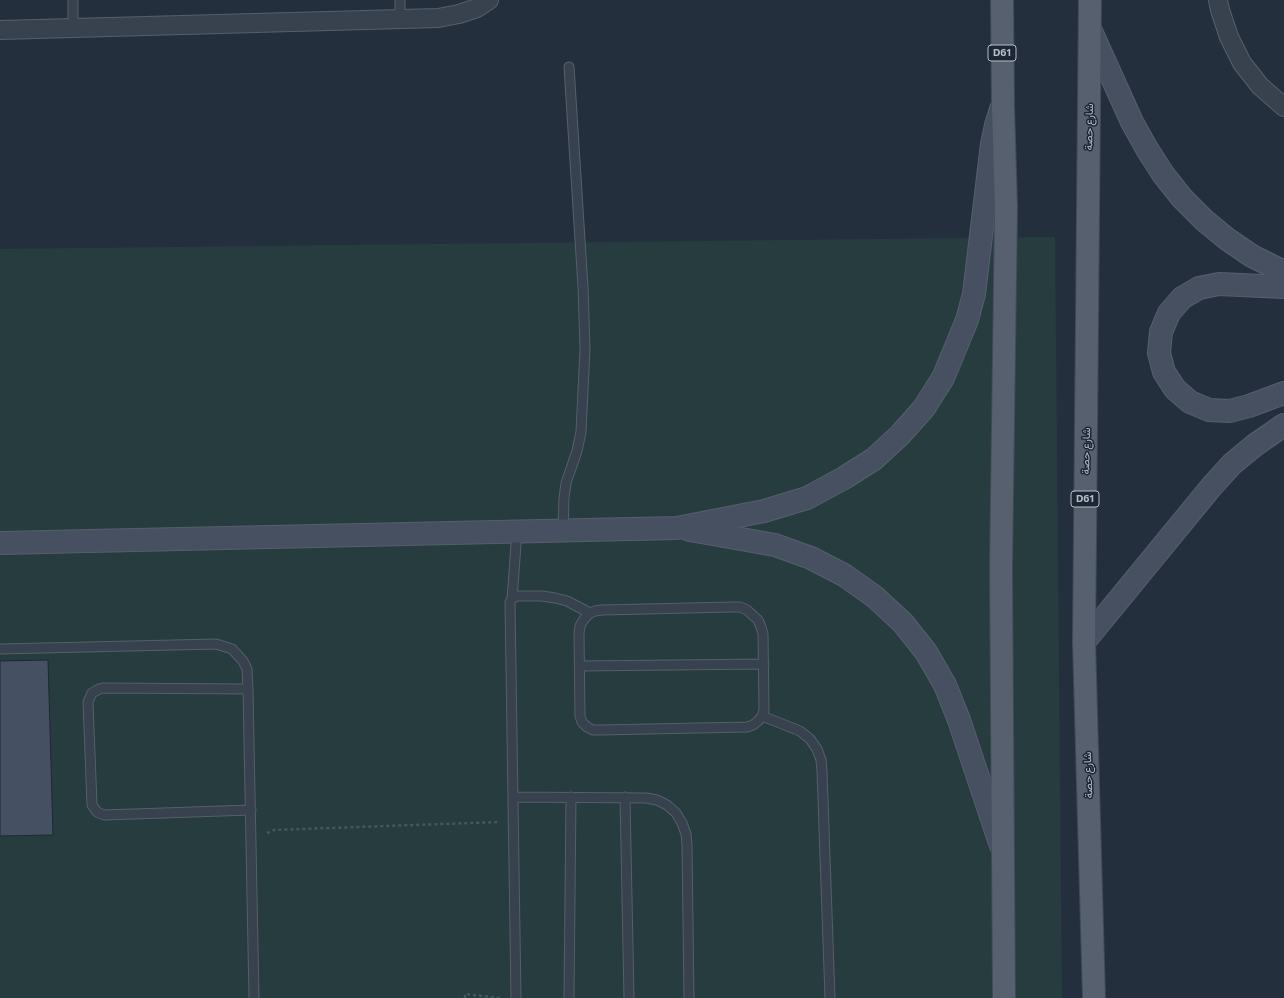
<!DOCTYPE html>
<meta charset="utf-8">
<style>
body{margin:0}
canvas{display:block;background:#242f3e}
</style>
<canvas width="1284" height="998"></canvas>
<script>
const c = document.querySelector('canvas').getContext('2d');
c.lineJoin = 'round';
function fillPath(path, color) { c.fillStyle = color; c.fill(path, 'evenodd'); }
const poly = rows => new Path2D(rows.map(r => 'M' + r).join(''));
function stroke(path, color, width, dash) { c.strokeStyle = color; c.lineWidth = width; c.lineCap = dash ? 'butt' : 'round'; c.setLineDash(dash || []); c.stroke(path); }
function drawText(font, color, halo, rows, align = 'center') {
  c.font = font + ' Commissioner,Vazirmatn,sans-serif'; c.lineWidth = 3; c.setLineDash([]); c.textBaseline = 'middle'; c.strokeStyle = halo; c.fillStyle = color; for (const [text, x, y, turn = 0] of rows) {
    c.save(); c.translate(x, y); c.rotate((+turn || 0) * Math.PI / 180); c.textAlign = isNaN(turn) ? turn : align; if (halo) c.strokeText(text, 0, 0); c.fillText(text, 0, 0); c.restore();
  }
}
fillPath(poly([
 [1055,237,1062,998,0,998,0,249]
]), '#263c3f');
const building = poly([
 [48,660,53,835,0,836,0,661,48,660]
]);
fillPath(building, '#455162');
stroke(building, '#1f2835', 1);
const lane = poly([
 [73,0,73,28],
 [400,19,400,0],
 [563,530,564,498,566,483,577,451,581,432,585,349,583,287,569,67],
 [512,599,517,531],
 [732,607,740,607,747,610,758,620,761,627,763,634,764,710,762,716,758,721,753,725,747,727,600,730,593,730,587,727,582,722,580,716,579,634,580,626,584,619,590,613,595,611,602,610,732,607],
 [0,649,216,644,232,649,243,661,247,669,248,689,254,998],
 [580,666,764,664],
 [248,689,103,688,99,689,92,693,88,702,92,805,97,812,104,815,251,810],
 [762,716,800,731,810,739,817,749,821,760,822,771,830,998],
 [513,797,646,798,657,800,667,805,676,813,682,823,686,834,687,845,689,998],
 [625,797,629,998],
 [516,998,510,602,512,599,516,596,542,596,555,598,567,601,590,613],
 [569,998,571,797]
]);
const street = poly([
 [1218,0,1220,10,1229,37,1242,63,1260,86,1284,107],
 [0,30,438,18,459,14,477,8,489,0]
]);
const secondary = poly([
 [1090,29,1132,122,1147,149,1163,174,1182,198,1204,220,1227,239,1252,256,1284,272],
 [1284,287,1219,284,1199,288,1182,298,1169,313,1161,332,1159,353,1164,372,1175,389,1190,402,1209,410,1230,411,1249,406,1284,393],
 [690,530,775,545,811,558,844,575,875,597,903,623,926,652,945,685,959,720,1001,846],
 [0,543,677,528,764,511,807,498,844,478,874,459,900,435,924,408,943,378,967,320,974,294,992,144,996,125,1001,109],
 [1084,642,1212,486,1232,464,1255,445,1284,425]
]);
const primary = poly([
 [1002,0,1003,106,1006,208,1001,568,1004,998],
 [1090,0,1084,642,1094,998]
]);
stroke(lane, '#565f6c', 11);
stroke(street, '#565f6c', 20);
stroke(secondary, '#565f6c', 24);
stroke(primary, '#414a57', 24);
stroke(poly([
 [267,833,274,830,499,822],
 [465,998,465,994,500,998]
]), '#44595c', 2.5, [3, 3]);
stroke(lane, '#38414e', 9);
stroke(street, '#38414e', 18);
stroke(secondary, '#465061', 22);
stroke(primary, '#56606e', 22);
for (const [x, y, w] of [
 [1002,53,28],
 [1085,499,28]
]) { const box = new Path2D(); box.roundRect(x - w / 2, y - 8, w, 16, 3); c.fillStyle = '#1d2633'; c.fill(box); stroke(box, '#b4bcc9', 1); }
drawText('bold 10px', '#b4bcc9', null, [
 ["D61",1002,53],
 ["D61",1085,499]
]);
drawText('11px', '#b4bcc9', '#1d2633', [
 ["شارع حصة",1089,127,-89],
 ["شارع حصة",1086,451,-89],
 ["شارع حصة",1088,775,-92]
]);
</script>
